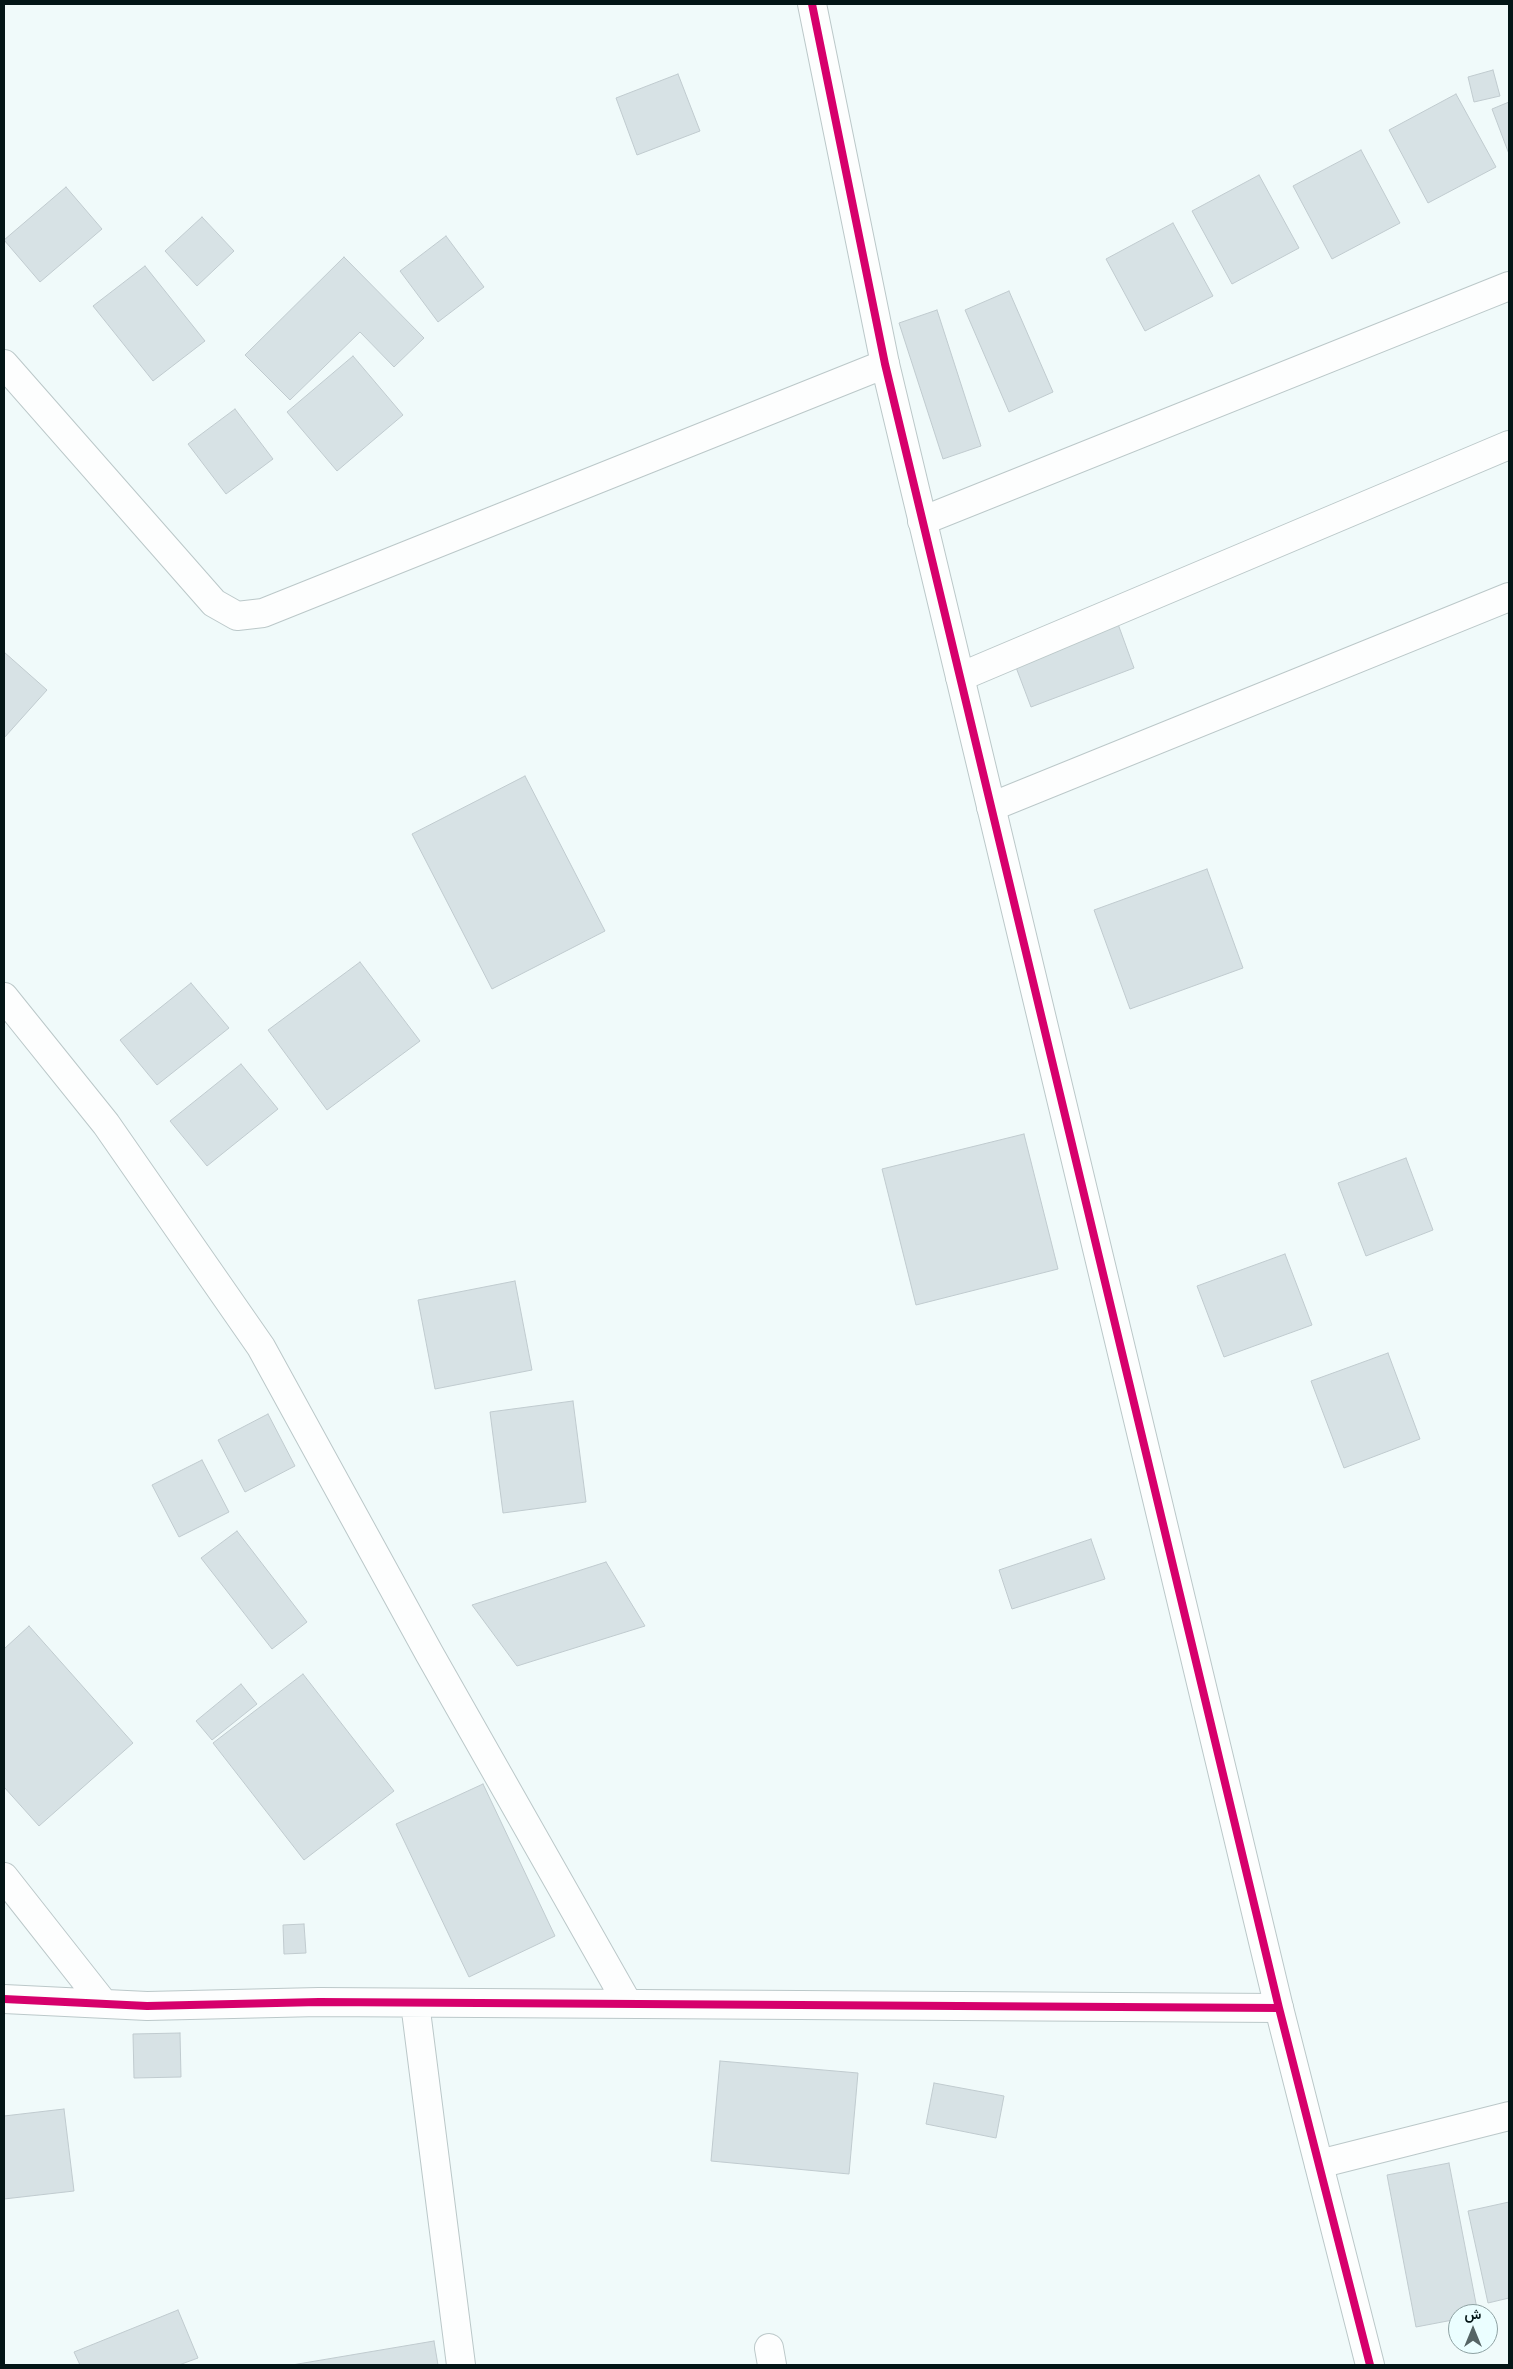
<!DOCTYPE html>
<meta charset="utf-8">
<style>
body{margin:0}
#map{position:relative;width:1513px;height:2369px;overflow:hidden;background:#f0fafa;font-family:"Fira Sans Condensed",Vazirmatn,sans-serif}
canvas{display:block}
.frame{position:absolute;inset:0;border:5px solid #031516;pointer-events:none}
.north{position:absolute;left:1448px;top:2304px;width:50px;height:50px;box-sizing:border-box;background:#ebfeff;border:1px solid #8ea1a2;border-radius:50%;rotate:0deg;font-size:14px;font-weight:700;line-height:20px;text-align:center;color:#031516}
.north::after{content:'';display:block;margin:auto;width:18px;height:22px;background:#566566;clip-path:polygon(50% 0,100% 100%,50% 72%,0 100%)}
</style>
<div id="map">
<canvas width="1513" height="2369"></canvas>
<div class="frame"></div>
<div class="north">ش</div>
</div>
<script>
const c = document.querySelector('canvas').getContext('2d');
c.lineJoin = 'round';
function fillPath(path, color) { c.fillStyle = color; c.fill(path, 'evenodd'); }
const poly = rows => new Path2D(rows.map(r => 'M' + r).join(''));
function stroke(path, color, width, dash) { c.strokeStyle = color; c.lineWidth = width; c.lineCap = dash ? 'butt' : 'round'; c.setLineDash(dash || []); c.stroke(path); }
const building = poly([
 [1493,70,1500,96,1474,102,1468,77,1493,70],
 [678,74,700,131,637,155,616,98,678,74],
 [1456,94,1496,167,1428,203,1389,130,1456,94],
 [1509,102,1509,154,1492,109,1509,102],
 [1361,150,1400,223,1332,259,1293,186,1361,150],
 [1259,175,1299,248,1232,284,1192,211,1259,175],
 [66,187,102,229,40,282,4,240,66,187],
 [202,217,234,251,197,286,165,251,202,217],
 [1173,223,1213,296,1145,331,1106,259,1173,223],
 [446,236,484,287,438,322,400,271,446,236],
 [344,257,424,338,394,367,360,332,290,400,245,355,344,257],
 [145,266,205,341,153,381,93,306,145,266],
 [1009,291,1053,392,1009,412,965,310,1009,291],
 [937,310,981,446,943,459,899,323,937,310],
 [353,356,403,415,337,471,287,412,353,356],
 [235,409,273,459,226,494,188,444,235,409],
 [1118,624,1134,668,1031,707,1014,662,1118,624],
 [4,652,47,690,4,738,4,652],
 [525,776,605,931,492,989,412,834,525,776],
 [1207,869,1243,968,1130,1009,1094,910,1207,869],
 [360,962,420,1041,327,1110,268,1030,360,962],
 [191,983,229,1028,157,1085,120,1040,191,983],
 [241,1064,278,1109,207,1166,170,1121,241,1064],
 [1024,1134,1058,1269,916,1305,882,1169,1024,1134],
 [1406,1158,1433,1230,1366,1256,1338,1183,1406,1158],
 [1285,1254,1312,1325,1224,1357,1197,1286,1285,1254],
 [515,1281,532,1370,435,1389,418,1300,515,1281],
 [1388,1353,1420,1439,1344,1468,1311,1381,1388,1353],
 [573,1401,586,1502,503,1513,490,1412,573,1401],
 [268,1414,295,1466,245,1492,218,1440,268,1414],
 [202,1460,229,1512,179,1537,152,1485,202,1460],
 [237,1531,307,1622,272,1649,201,1558,237,1531],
 [1091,1539,1105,1579,1012,1609,999,1570,1091,1539],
 [606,1562,645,1626,517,1666,472,1605,606,1562],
 [29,1626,133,1743,39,1826,4,1787,4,1649,29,1626],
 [303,1674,394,1791,304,1860,213,1743,303,1674],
 [241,1684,257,1704,212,1740,196,1721,241,1684],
 [483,1784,555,1936,469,1977,396,1824,483,1784],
 [304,1924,306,1953,284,1954,283,1925,304,1924],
 [180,2033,181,2077,134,2078,133,2034,180,2033],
 [720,2061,858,2073,849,2174,711,2161,720,2061],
 [934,2083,1004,2096,996,2138,926,2124,934,2083],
 [64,2109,74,2191,4,2199,4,2116,64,2109],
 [1449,2163,1478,2314,1458,2314,1458,2319,1416,2327,1387,2175,1449,2163],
 [1509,2202,1509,2298,1488,2303,1468,2211,1509,2202],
 [178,2310,198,2358,179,2365,80,2365,74,2352,178,2310],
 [434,2341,438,2365,292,2365,434,2341]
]);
fillPath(building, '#d7e2e5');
stroke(building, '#c0cbcf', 1);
const minor = poly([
 [812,4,885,364],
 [922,521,1509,286],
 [960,677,1509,445],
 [991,807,1509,597],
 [4,997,106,1124,261,1347,429,1653,628,2004],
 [4,1877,104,2004],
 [4,1999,147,2006,319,2002,1279,2008],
 [415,2003,461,2365],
 [1319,2164,1509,2116],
 [769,2348,772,2365]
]);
const tertiary = poly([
 [4,364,214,603,237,616,263,613,885,364,1279,2008,1370,2365]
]);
stroke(minor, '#bbc8c9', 30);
stroke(tertiary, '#bbc8c9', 30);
stroke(minor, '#fdfefe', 28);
stroke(tertiary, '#fdfefe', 28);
stroke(poly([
 [812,4,885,364,1279,2008,1370,2365],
 [4,1999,147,2006,319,2002,1279,2008]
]), '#d6006c', 8);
</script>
